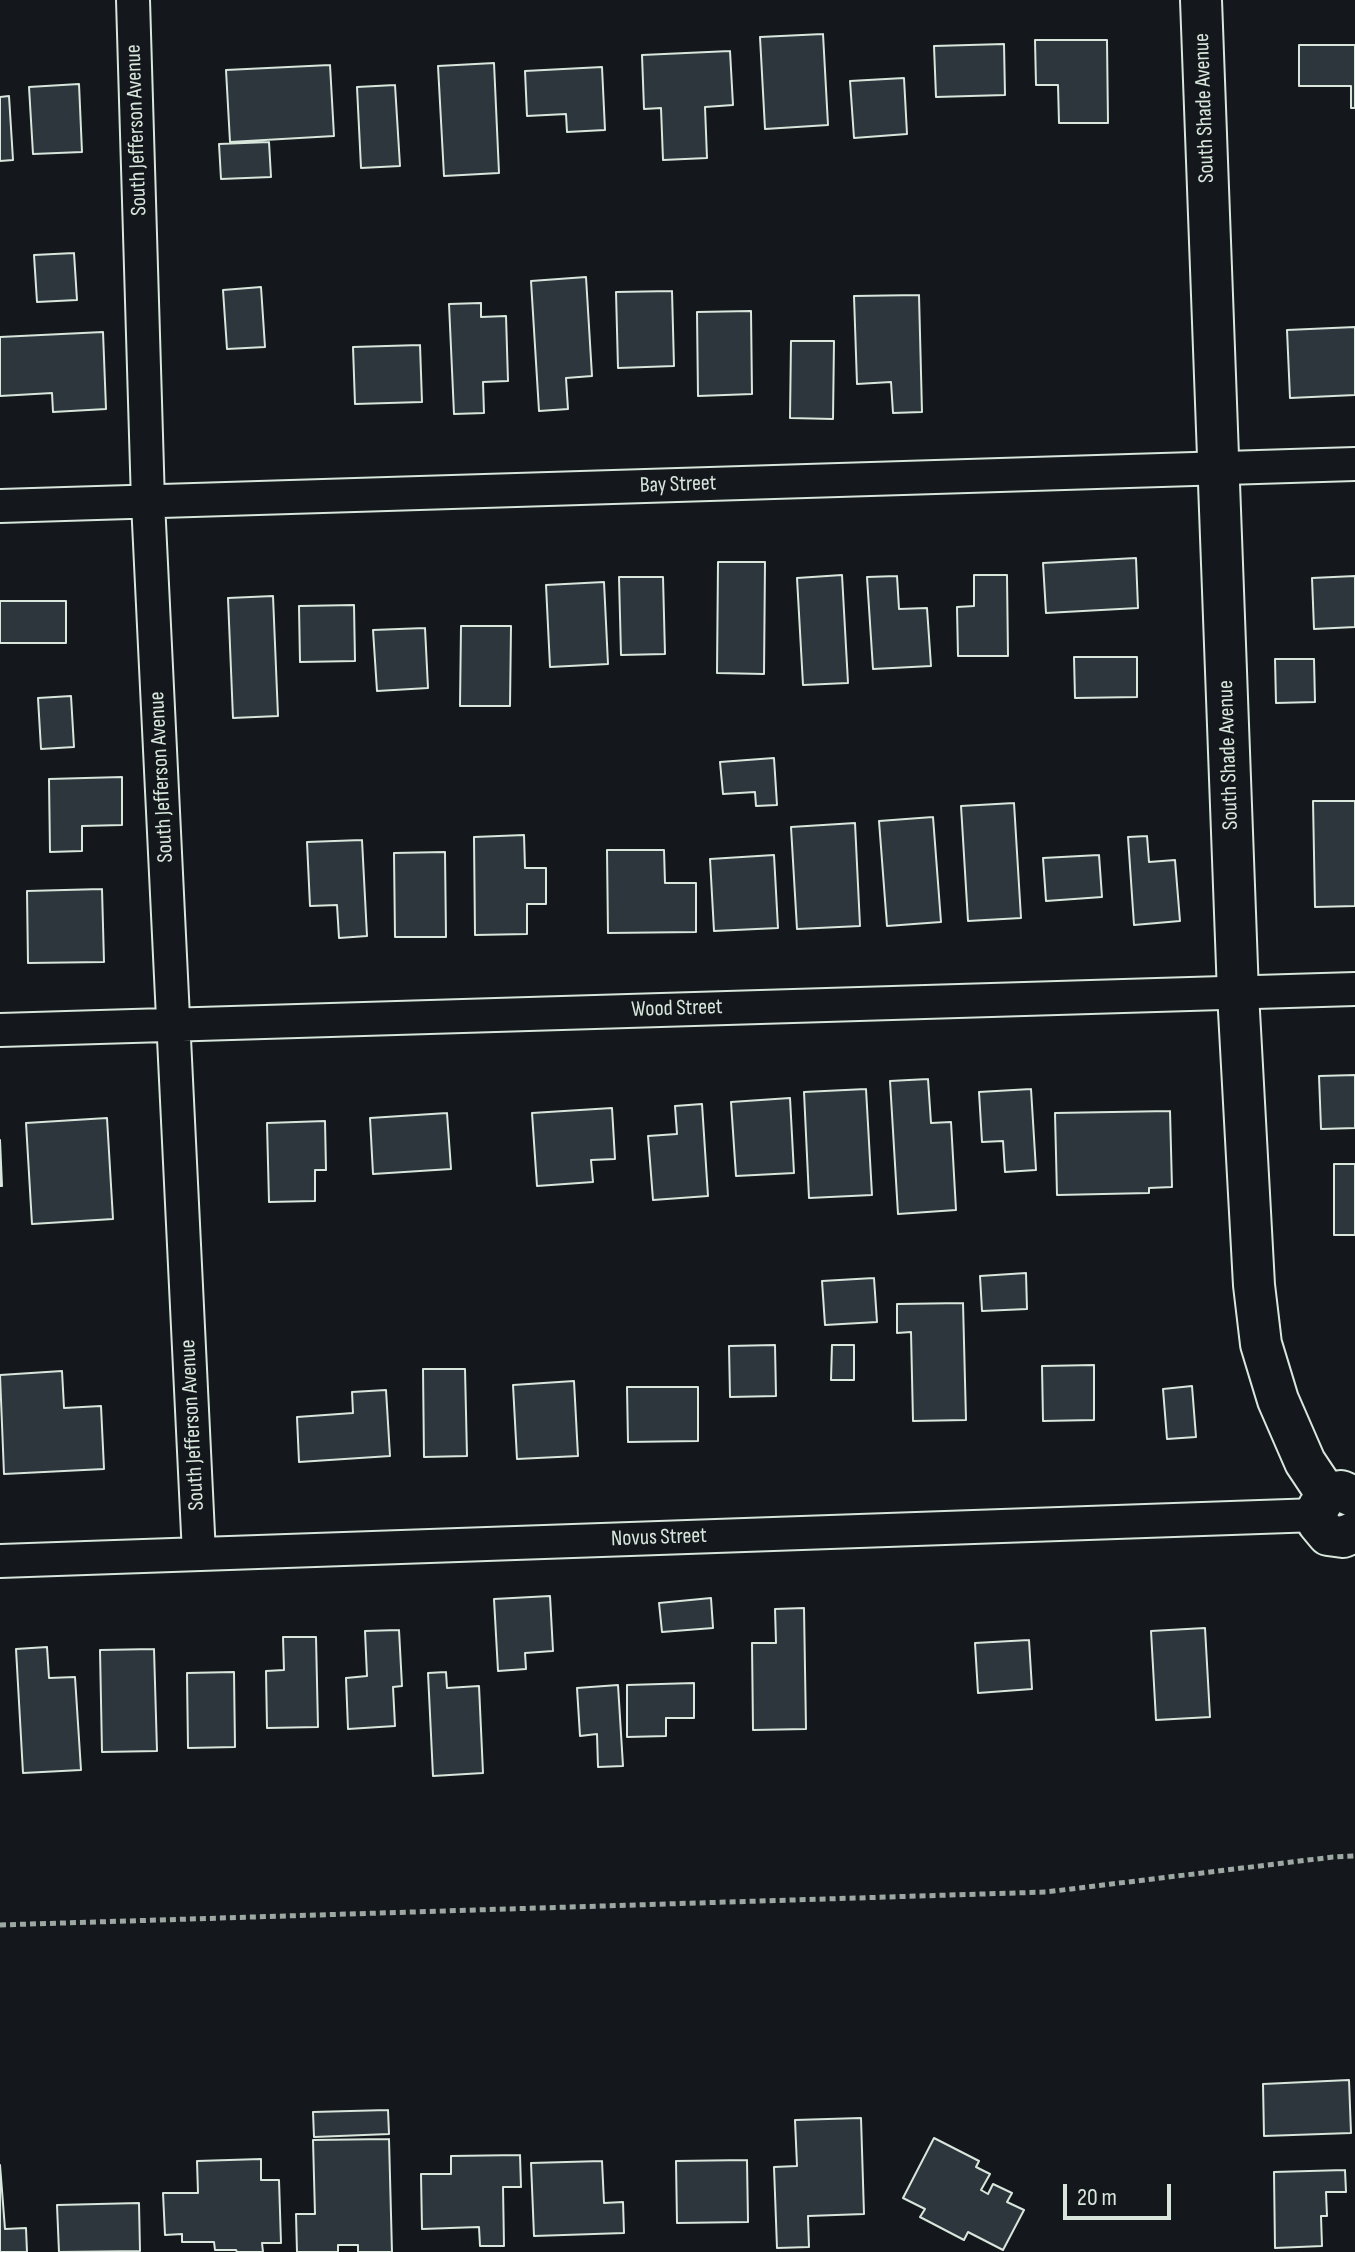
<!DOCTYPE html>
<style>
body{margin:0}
#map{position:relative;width:1355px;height:2252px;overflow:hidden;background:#14181c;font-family:"Sofia Sans Condensed",sans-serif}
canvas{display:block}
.scale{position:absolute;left:1063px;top:2184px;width:108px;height:36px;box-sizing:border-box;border:4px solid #d8e6dc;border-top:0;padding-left:10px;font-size:24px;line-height:28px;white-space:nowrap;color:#d8e6dc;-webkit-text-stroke:6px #14181c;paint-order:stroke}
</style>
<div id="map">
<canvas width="1355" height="2252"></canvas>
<div class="scale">20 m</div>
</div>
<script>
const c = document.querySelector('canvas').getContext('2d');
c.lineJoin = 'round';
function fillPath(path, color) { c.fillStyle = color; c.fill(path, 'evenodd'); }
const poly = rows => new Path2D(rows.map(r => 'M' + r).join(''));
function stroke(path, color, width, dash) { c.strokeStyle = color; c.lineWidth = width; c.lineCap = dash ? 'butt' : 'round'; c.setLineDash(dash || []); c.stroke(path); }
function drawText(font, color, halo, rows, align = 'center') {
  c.font = font + ' "Sofia Sans Condensed",sans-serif'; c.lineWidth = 6; c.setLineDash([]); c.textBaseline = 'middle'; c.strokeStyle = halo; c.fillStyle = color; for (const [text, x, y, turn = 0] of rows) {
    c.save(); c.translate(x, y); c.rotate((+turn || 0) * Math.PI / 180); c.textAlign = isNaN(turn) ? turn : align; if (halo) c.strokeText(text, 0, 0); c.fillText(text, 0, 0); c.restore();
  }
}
const building = poly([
 [823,34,828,125,765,129,760,37,823,34],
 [1035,40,1107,40,1108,123,1059,123,1058,85,1036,85,1035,40],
 [1004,44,1005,95,936,97,934,46,1004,44],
 [1299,45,1355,45,1355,108,1351,108,1351,86,1299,86,1299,45],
 [730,51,733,105,705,107,707,158,663,160,661,108,644,109,642,55,730,51],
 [494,63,499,173,444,176,438,66,494,63],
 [330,65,334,136,230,142,226,70,330,65],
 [602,67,605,130,567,132,566,114,527,116,525,71,602,67],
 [904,78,907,134,854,138,850,81,904,78],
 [79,84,82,152,33,154,29,87,79,84],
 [395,85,400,166,361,168,357,87,395,85],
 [9,96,13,160,0,161,0,97,9,96],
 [269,142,271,177,221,179,219,144,269,142],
 [74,253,77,300,37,302,34,255,74,253],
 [586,277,592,376,566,378,568,409,539,411,531,281,586,277],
 [261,287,265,347,227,349,223,290,261,287],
 [672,291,674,366,618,368,616,292,672,291],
 [919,295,922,412,893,413,891,382,857,384,854,296,919,295],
 [481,303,481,317,506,316,508,381,483,382,484,413,454,414,449,304,481,303],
 [751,311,752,394,698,396,697,312,751,311],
 [1355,327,1355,395,1290,398,1287,330,1355,327],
 [103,332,106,409,53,412,52,393,0,396,0,337,103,332],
 [791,341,834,341,833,419,790,418,791,341],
 [420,345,422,402,355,404,353,347,420,345],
 [1136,558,1138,608,1046,613,1043,563,1136,558],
 [718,562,765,562,764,674,717,673,718,562],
 [842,575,848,683,803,685,797,578,842,575],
 [974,575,1007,575,1008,656,958,656,957,607,974,606,974,575],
 [897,576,899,609,927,608,931,666,873,669,867,577,897,576],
 [1355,576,1355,627,1314,629,1312,578,1355,576],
 [619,577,663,577,665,654,621,655,619,577],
 [604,582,608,664,550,667,546,585,604,582],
 [273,596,278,716,233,718,228,598,273,596],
 [0,601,66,601,66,643,0,643,0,601],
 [354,605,355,661,300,662,299,606,354,605],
 [461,626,511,626,510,706,460,706,461,626],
 [425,628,428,688,377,691,373,630,425,628],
 [1074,657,1137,657,1137,697,1075,698,1074,657],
 [1275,659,1314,659,1315,702,1276,703,1275,659],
 [71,696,74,747,41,749,38,698,71,696],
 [774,758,777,805,756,806,755,792,723,794,720,762,774,758],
 [122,777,122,825,82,826,82,851,50,852,49,779,122,777],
 [1313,801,1355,801,1355,906,1315,907,1313,801],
 [1014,803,1021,918,968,921,961,806,1014,803],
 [933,817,941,922,887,926,879,821,933,817],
 [855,823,860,926,797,929,791,827,855,823],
 [524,835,525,868,546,868,546,904,527,904,527,934,475,935,474,837,524,835],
 [1147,836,1149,862,1175,860,1180,921,1134,925,1128,837,1147,836],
 [362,840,367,936,339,938,337,905,310,906,307,842,362,840],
 [607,850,664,850,665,883,696,883,696,932,608,933,607,850],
 [445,852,446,937,395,937,394,853,445,852],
 [774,855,778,928,714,931,710,859,774,855],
 [1099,855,1102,897,1046,901,1043,858,1099,855],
 [102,889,104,962,28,963,27,891,102,889],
 [1355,1075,1355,1128,1321,1129,1319,1076,1355,1075],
 [928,1079,931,1123,951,1122,956,1210,898,1214,890,1081,928,1079],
 [866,1089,872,1195,809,1198,804,1092,866,1089],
 [1031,1089,1036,1170,1005,1172,1003,1141,982,1142,979,1092,1031,1089],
 [790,1098,794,1173,736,1176,731,1102,790,1098],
 [702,1104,708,1196,653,1200,648,1136,677,1134,675,1106,702,1104],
 [612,1108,615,1159,591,1160,593,1182,537,1186,532,1113,612,1108],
 [1170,1111,1172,1187,1149,1188,1149,1193,1057,1195,1055,1113,1170,1111],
 [447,1113,451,1169,373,1174,370,1118,447,1113],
 [107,1118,113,1219,32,1224,26,1123,107,1118],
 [325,1121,326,1170,315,1170,315,1201,269,1202,267,1123,325,1121],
 [0,1140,2,1186,0,1186,0,1140],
 [1334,1164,1355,1164,1355,1235,1334,1235,1334,1164],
 [1026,1273,1027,1309,982,1311,980,1276,1026,1273],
 [874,1278,877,1322,825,1325,822,1281,874,1278],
 [963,1303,966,1420,913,1421,911,1332,897,1333,897,1304,963,1303],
 [775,1345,776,1396,730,1397,729,1346,775,1345],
 [832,1345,854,1345,854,1380,831,1380,832,1345],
 [1094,1365,1094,1420,1043,1421,1042,1366,1094,1365],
 [423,1369,465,1369,467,1456,424,1457,423,1369],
 [62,1371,64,1408,101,1406,104,1469,4,1474,0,1375,62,1371],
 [574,1381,578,1456,517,1459,513,1385,574,1381],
 [1192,1386,1196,1437,1167,1439,1163,1389,1192,1386],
 [627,1387,698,1387,698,1441,628,1442,627,1387],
 [386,1390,390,1456,299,1462,297,1417,353,1413,352,1392,386,1390],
 [550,1596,553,1651,525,1653,526,1669,498,1671,494,1599,550,1596],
 [711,1598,713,1628,662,1632,659,1603,711,1598],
 [804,1608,806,1729,753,1730,752,1643,776,1643,775,1609,804,1608],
 [1205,1628,1210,1717,1156,1720,1151,1631,1205,1628],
 [399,1630,402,1686,393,1687,395,1726,348,1729,346,1678,367,1676,365,1631,399,1630],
 [283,1637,316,1637,318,1727,267,1728,266,1671,284,1670,283,1637],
 [1029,1640,1032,1689,978,1693,975,1643,1029,1640],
 [47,1647,49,1678,75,1677,81,1770,23,1773,16,1649,47,1647],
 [154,1649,157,1751,102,1752,100,1650,154,1649],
 [234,1672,235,1747,188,1748,187,1673,234,1672],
 [446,1672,447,1688,479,1686,483,1773,433,1776,428,1673,446,1672],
 [694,1683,694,1718,666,1718,666,1736,627,1737,627,1685,694,1683],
 [618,1685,623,1766,598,1767,597,1734,580,1736,577,1688,618,1685],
 [1349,2080,1351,2133,1264,2136,1263,2084,1349,2080],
 [388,2110,389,2134,314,2137,313,2112,388,2110],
 [861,2118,864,2214,808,2216,809,2247,777,2248,774,2167,797,2166,795,2120,861,2118],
 [934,2138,979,2161,976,2167,990,2174,981,2190,988,2194,993,2184,1012,2193,1007,2202,1024,2210,1003,2250,968,2232,964,2240,920,2217,925,2209,903,2198,934,2138],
 [389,2139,392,2252,358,2252,358,2245,338,2245,338,2252,297,2252,296,2214,315,2214,313,2140,389,2139],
 [520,2155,521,2187,503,2187,504,2246,480,2246,479,2227,422,2229,421,2174,451,2174,451,2156,520,2155],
 [261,2159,261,2180,279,2180,281,2243,262,2243,263,2252,237,2252,236,2250,215,2250,214,2242,182,2242,182,2234,165,2235,163,2193,198,2193,197,2161,261,2159],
 [747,2160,748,2222,677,2223,676,2161,747,2160],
 [602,2161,604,2203,623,2202,624,2233,534,2236,531,2163,602,2161],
 [0,2165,5,2229,26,2228,27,2252,0,2252,0,2165],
 [1345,2170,1346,2192,1326,2192,1327,2216,1321,2216,1322,2246,1275,2248,1274,2172,1345,2170],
 [139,2203,140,2251,59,2252,57,2205,139,2203]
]);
fillPath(building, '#2c363c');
stroke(building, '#d8e6dc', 2);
const minor = poly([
 [133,0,148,502,199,1554],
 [0,506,1355,464],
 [0,1030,1355,989],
 [0,1561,1317,1515]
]);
const tertiary = poly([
 [1201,0,1238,993,1254,1285,1261,1344,1278,1400,1305,1462,1327,1495],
 [1355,1497,1341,1491,1327,1495,1318,1508,1317,1515,1318,1523,1328,1535,1343,1537,1355,1532]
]);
stroke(minor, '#d8e6dc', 36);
stroke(tertiary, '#d8e6dc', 44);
stroke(poly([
 [0,1925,1046,1892,1333,1857,1355,1856]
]), '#9da8a2', 5, [6, 4]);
stroke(minor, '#14181c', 32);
stroke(tertiary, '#14181c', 40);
drawText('22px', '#d8e6dc', '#14181c', [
 ["South Shade Avenue",1205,108,-92],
 ["South Jefferson Avenue",137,130,-92],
 ["Bay Street",678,485,-2],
 ["South Shade Avenue",1229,755,-92],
 ["South Jefferson Avenue",162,777,-93],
 ["Wood Street",677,1009,-2],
 ["South Jefferson Avenue",193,1425,-93],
 ["Novus Street",659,1538,-2]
]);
</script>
